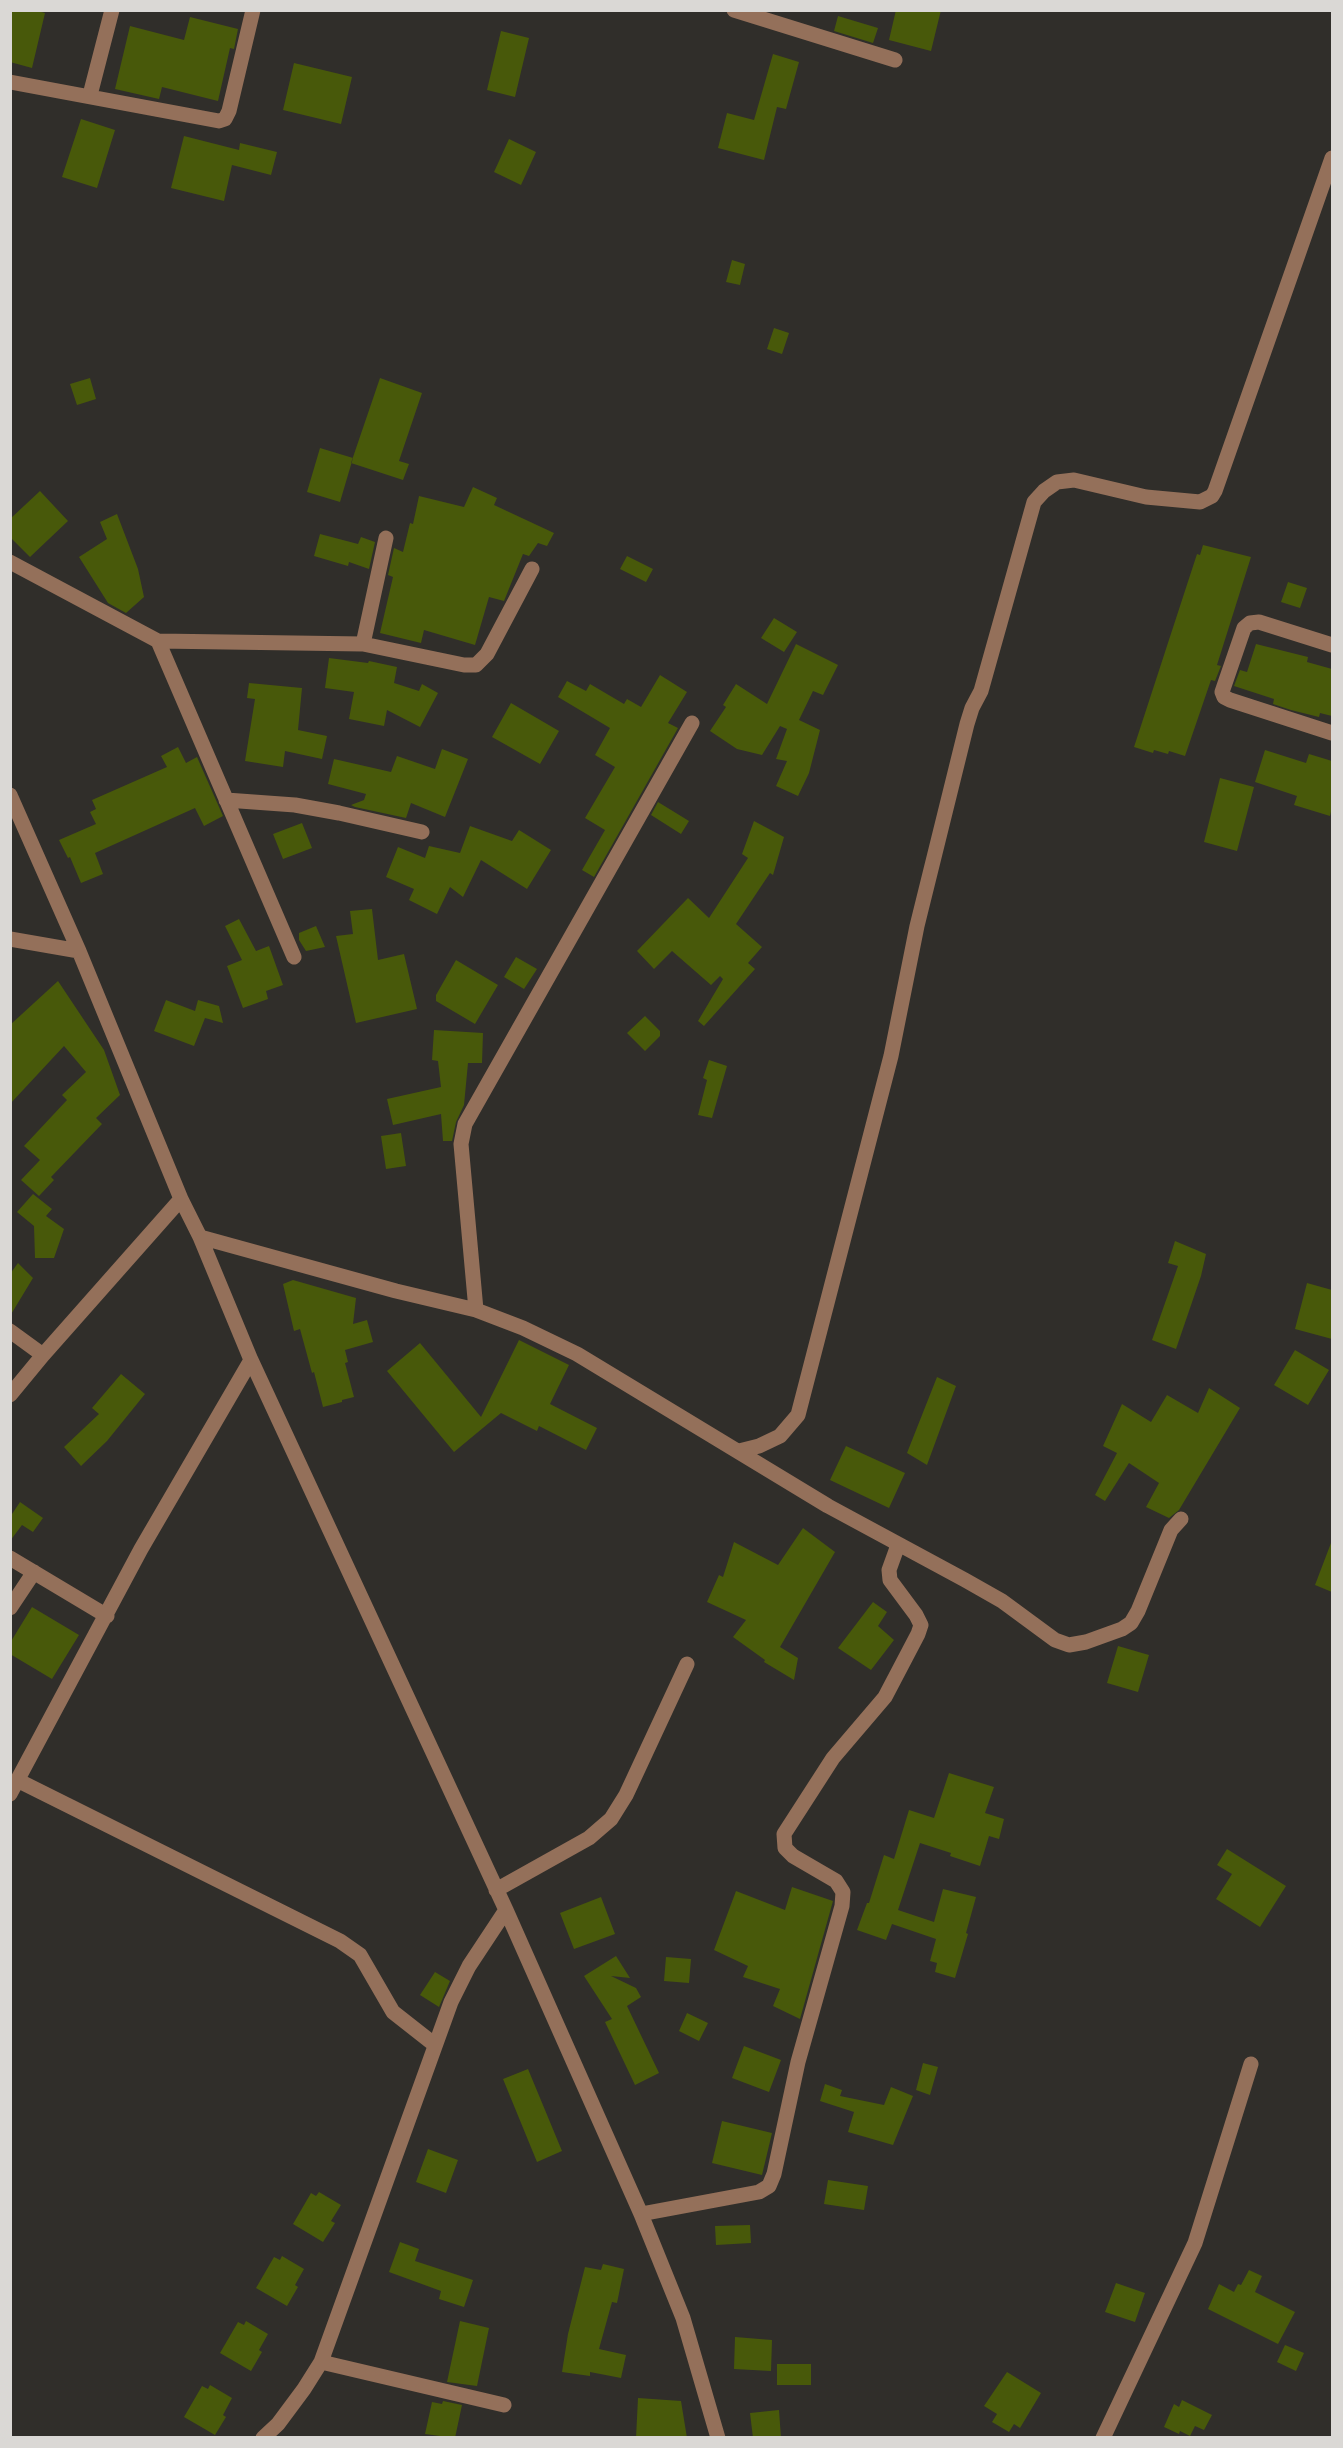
<!DOCTYPE html>
<style>
body{margin:0}
#map{position:relative;width:1343px;height:2448px;overflow:hidden;background:#302e2a;font-family:"Space Grotesk",sans-serif}
canvas{display:block}
.frame{position:absolute;inset:0;border:12px solid #dad8d5;pointer-events:none}
</style>
<div id="map">
<canvas width="1343" height="2448"></canvas>
<div class="frame"></div>
</div>
<script>
const c = document.querySelector('canvas').getContext('2d');
c.lineJoin = 'round';
function fillPath(path, color) { c.fillStyle = color; c.fill(path, 'evenodd'); }
const poly = rows => new Path2D(rows.map(r => 'M' + r).join(''));
function stroke(path, color, width, dash) { c.strokeStyle = color; c.lineWidth = width; c.lineCap = dash ? 'butt' : 'round'; c.setLineDash(dash || []); c.stroke(path); }
fillPath(poly([
 [10,10,34,10,45,13,32,68,10,62],
 [896,10,941,10,931,51,889,40],
 [838,16,878,28,873,43,834,31],
 [190,17,238,29,234,49,230,48,218,101,162,87,159,99,115,89,130,26,184,40],
 [501,31,529,38,515,97,487,90],
 [773,54,799,62,786,109,777,107,764,160,718,148,727,113,754,120],
 [294,63,352,77,341,124,283,110],
 [81,119,115,130,97,188,62,177],
 [184,136,239,150,240,143,277,152,271,175,232,165,224,201,171,188],
 [509,139,536,152,521,185,494,172],
 [732,260,745,264,740,285,726,282],
 [774,328,789,333,782,354,767,349],
 [90,378,96,399,77,405,70,384],
 [380,378,422,393,399,461,409,464,403,480,351,463],
 [320,448,353,458,340,502,307,492],
 [473,487,497,498,494,505,554,533,547,546,538,543,529,556,523,554,504,601,489,597,475,645,424,630,421,643,380,633,393,577,388,575,394,548,403,552,410,523,413,524,419,496,464,507],
 [40,491,68,521,30,557,10,537,10,519],
 [117,514,138,569,144,597,126,613,108,603,79,557,107,539,100,522],
 [320,534,358,544,361,537,375,542,369,569,349,562,348,566,314,556],
 [1203,545,1251,557,1217,665,1221,666,1215,681,1211,680,1185,756,1169,751,1168,754,1154,750,1153,753,1134,747,1197,554,1200,555],
 [627,556,653,569,646,582,620,569],
 [1288,582,1307,588,1300,608,1281,602],
 [774,618,797,632,784,652,761,638],
 [796,644,838,665,823,695,813,691,799,720,820,730,809,773,798,796,776,786,787,761,776,759,787,729,780,726,762,755,737,749,710,731,726,707,723,705,736,684,767,704],
 [1256,644,1308,657,1307,662,1332,669,1332,716,1320,713,1319,717,1291,710,1273,704,1274,699,1234,686,1240,670,1247,672],
 [329,658,368,663,369,661,397,667,394,683,419,691,422,684,438,693,420,727,387,710,384,726,349,719,354,692,325,688],
 [660,675,687,692,668,723,678,728,594,877,582,870,605,830,585,818,615,767,595,755,610,728,558,697,567,681,586,691,590,684,624,704,627,699,641,707],
 [249,683,302,688,298,730,327,736,322,759,285,751,283,767,245,761,255,699,247,698],
 [511,703,559,731,540,764,492,737],
 [178,747,186,763,197,757,223,816,204,826,195,808,95,853,103,874,81,883,70,857,68,858,59,840,96,824,90,812,96,809,92,800,167,767,161,756],
 [442,749,468,759,445,817,411,803,406,818,355,807,351,805,364,800,366,794,328,784,334,759,391,772,397,756,435,769],
 [1265,750,1306,763,1309,754,1332,761,1332,807,1330,816,1294,805,1297,796,1255,782],
 [1220,778,1254,787,1237,851,1204,842],
 [658,802,689,821,681,834,651,815],
 [754,821,784,837,773,875,770,873,736,924,762,947,748,963,755,969,704,1026,698,1021,723,979,720,976,711,985,672,951,654,969,637,951,688,898,709,918,748,858,742,854],
 [302,823,312,848,283,859,273,834],
 [470,826,512,841,519,830,551,850,527,889,481,860,463,897,450,887,437,914,409,900,414,889,386,877,398,847,425,858,429,846,460,853],
 [372,909,378,960,404,954,417,1009,356,1023,336,936,353,934,350,911],
 [239,919,256,951,269,946,283,985,266,991,268,999,243,1008,227,966,242,960,225,926],
 [316,926,325,947,306,951,299,940,299,933],
 [516,957,537,969,524,989,504,977],
 [456,960,498,985,475,1024,436,1001,436,995],
 [58,981,104,1050,120,1095,96,1118,102,1124,51,1177,54,1180,39,1196,21,1180,40,1160,24,1146,67,1100,62,1095,86,1072,64,1046,10,1104,10,1025],
 [166,1000,195,1011,198,1000,219,1006,223,1023,205,1018,194,1046,154,1031],
 [645,1016,660,1031,660,1036,645,1051,627,1033],
 [434,1030,483,1033,482,1063,468,1063,464,1105,456,1122,452,1141,443,1141,441,1114,393,1125,387,1099,441,1087,438,1061,432,1060],
 [709,1060,727,1066,712,1118,698,1115,707,1080,703,1078],
 [401,1133,406,1166,386,1169,381,1136],
 [33,1194,52,1209,46,1216,64,1229,54,1258,35,1258,34,1226,17,1212],
 [1175,1241,1206,1254,1201,1276,1176,1349,1152,1340,1178,1266,1168,1263],
 [18,1263,33,1278,10,1316,10,1274],
 [293,1280,356,1298,353,1324,367,1320,373,1342,345,1350,348,1362,345,1363,354,1397,342,1400,342,1402,323,1407,314,1372,312,1373,300,1329,294,1331,283,1284],
 [1307,1283,1332,1290,1332,1339,1295,1329],
 [519,1340,569,1365,550,1404,597,1428,586,1450,539,1426,537,1431,501,1413,454,1452,387,1371,420,1343,481,1417],
 [1295,1350,1329,1370,1308,1405,1274,1385],
 [121,1374,145,1394,107,1441,81,1466,64,1447,99,1414,92,1408],
 [937,1377,956,1386,927,1465,907,1453],
 [1209,1388,1240,1408,1179,1510,1169,1518,1146,1507,1159,1483,1129,1463,1105,1501,1095,1495,1117,1453,1103,1446,1122,1404,1151,1422,1167,1395,1198,1413],
 [846,1446,905,1473,889,1508,830,1480],
 [20,1502,43,1518,33,1532,22,1525,10,1541,10,1517],
 [803,1528,835,1552,780,1647,798,1658,794,1680,764,1662,765,1660,733,1637,746,1620,707,1602,719,1575,723,1577,734,1542,778,1565],
 [1331,1543,1332,1543,1332,1592,1315,1585],
 [873,1602,887,1612,878,1626,894,1640,871,1670,838,1648],
 [32,1607,79,1635,52,1679,10,1654,10,1643],
 [1118,1646,1149,1655,1138,1692,1107,1683],
 [949,1773,994,1787,985,1813,1004,1819,999,1839,989,1836,980,1866,950,1856,951,1853,920,1843,898,1910,934,1922,943,1889,976,1897,966,1933,968,1934,955,1978,935,1972,937,1963,930,1961,936,1939,892,1924,886,1940,857,1930,867,1903,869,1903,884,1855,894,1859,909,1810,934,1818],
 [1227,1849,1286,1886,1260,1927,1216,1899,1232,1874,1217,1865],
 [792,1887,833,1901,800,2019,773,2006,780,1989,743,1977,748,1966,714,1950,736,1891,785,1910],
 [601,1897,615,1934,574,1949,560,1913],
 [616,1956,630,1978,611,1976,636,1988,641,1997,627,2006,659,2073,635,2085,605,2022,612,2019,584,1976],
 [666,1957,691,1959,689,1983,664,1981],
 [435,1972,450,1981,439,2007,420,1995],
 [687,2013,708,2023,699,2041,679,2031],
 [744,2046,781,2060,769,2092,732,2078],
 [923,2063,938,2067,930,2095,916,2090],
 [528,2069,562,2151,537,2162,503,2079],
 [825,2084,842,2090,840,2096,884,2105,891,2087,913,2096,893,2145,848,2132,854,2112,820,2101],
 [722,2121,772,2133,762,2175,712,2163],
 [428,2149,458,2160,446,2193,416,2182],
 [828,2180,868,2186,864,2210,824,2204],
 [319,2192,341,2205,331,2221,335,2223,323,2242,293,2224,311,2193,316,2196],
 [750,2225,751,2243,716,2245,715,2226],
 [400,2242,419,2249,415,2261,473,2280,464,2307,439,2299,441,2291,389,2272],
 [282,2256,304,2269,295,2285,298,2287,287,2306,256,2288,274,2257,280,2260],
 [603,2264,624,2269,617,2303,612,2302,599,2349,626,2355,621,2378,590,2372,590,2376,562,2372,568,2334,585,2267,601,2270],
 [1249,2270,1262,2276,1255,2292,1295,2312,1278,2344,1208,2309,1219,2284,1234,2292,1238,2284,1241,2285],
 [1116,2283,1145,2293,1135,2322,1105,2312],
 [246,2321,268,2334,259,2350,262,2352,251,2371,220,2353,238,2322,244,2325],
 [460,2321,489,2328,477,2386,447,2382],
 [735,2337,772,2340,771,2371,734,2369],
 [1285,2345,1304,2353,1296,2371,1277,2362],
 [777,2364,811,2364,811,2385,777,2385],
 [1007,2372,1041,2393,1020,2428,1014,2424,1009,2432,992,2422,997,2414,984,2406],
 [210,2385,232,2398,223,2415,226,2417,215,2435,184,2417,202,2386,208,2389],
 [638,2398,681,2401,687,2438,636,2438],
 [1182,2400,1212,2415,1204,2430,1195,2426,1190,2436,1180,2431,1179,2434,1164,2427,1174,2404,1179,2407],
 [443,2401,462,2405,455,2438,425,2434,432,2402,442,2404],
 [779,2410,781,2438,753,2438,750,2413]
]), '#48590a');
stroke(poly([
 [734,10,895,60],
 [10,82,219,121,225,119,229,111,253,10],
 [90,95,112,10],
 [10,562,158,641,363,644,464,665,476,665,487,654,532,569],
 [158,641,294,957],
 [363,644,386,538],
 [1332,645,1259,622,1250,623,1244,628,1222,692,1224,697,1230,700,1332,733],
 [10,795,79,951,181,1199,200,1237,251,1360,506,1910,641,2214,683,2318,718,2438],
 [226,800,295,805,339,813,422,832],
 [10,939,79,951],
 [200,1237,396,1291,476,1310,523,1328,577,1354,828,1506,965,1580,1002,1601,1055,1640,1069,1645,1086,1642,1122,1629,1131,1623,1138,1611,1171,1530,1181,1519],
 [476,1310,461,1144,465,1124,692,723],
 [10,1331,43,1355],
 [10,1395,43,1355,181,1199],
 [739,1451,759,1446,780,1436,798,1415,891,1056,917,926,967,724,972,708,981,691,1034,502,1044,491,1057,482,1074,480,1146,497,1200,502,1212,496,1215,491,1332,158],
 [10,1558,107,1616],
 [10,1608,34,1572],
 [17,1780,340,1941,360,1955,393,2012,435,2045],
 [10,1794,141,1549,251,1360],
 [496,1890,589,1838,611,1819,626,1795,687,1664],
 [641,2214,759,2192,769,2186,774,2174,798,2062,842,1906,843,1892,836,1881,793,1856,785,1848,784,1834,833,1758,885,1697,918,1634,921,1625,916,1615,890,1580,889,1570,898,1545],
 [321,2362,504,2405],
 [263,2438,278,2424,304,2389,321,2362,451,2002,469,1966,506,1910],
 [1103,2438,1195,2243,1251,2064]
]), '#94705a', 15);
</script>
